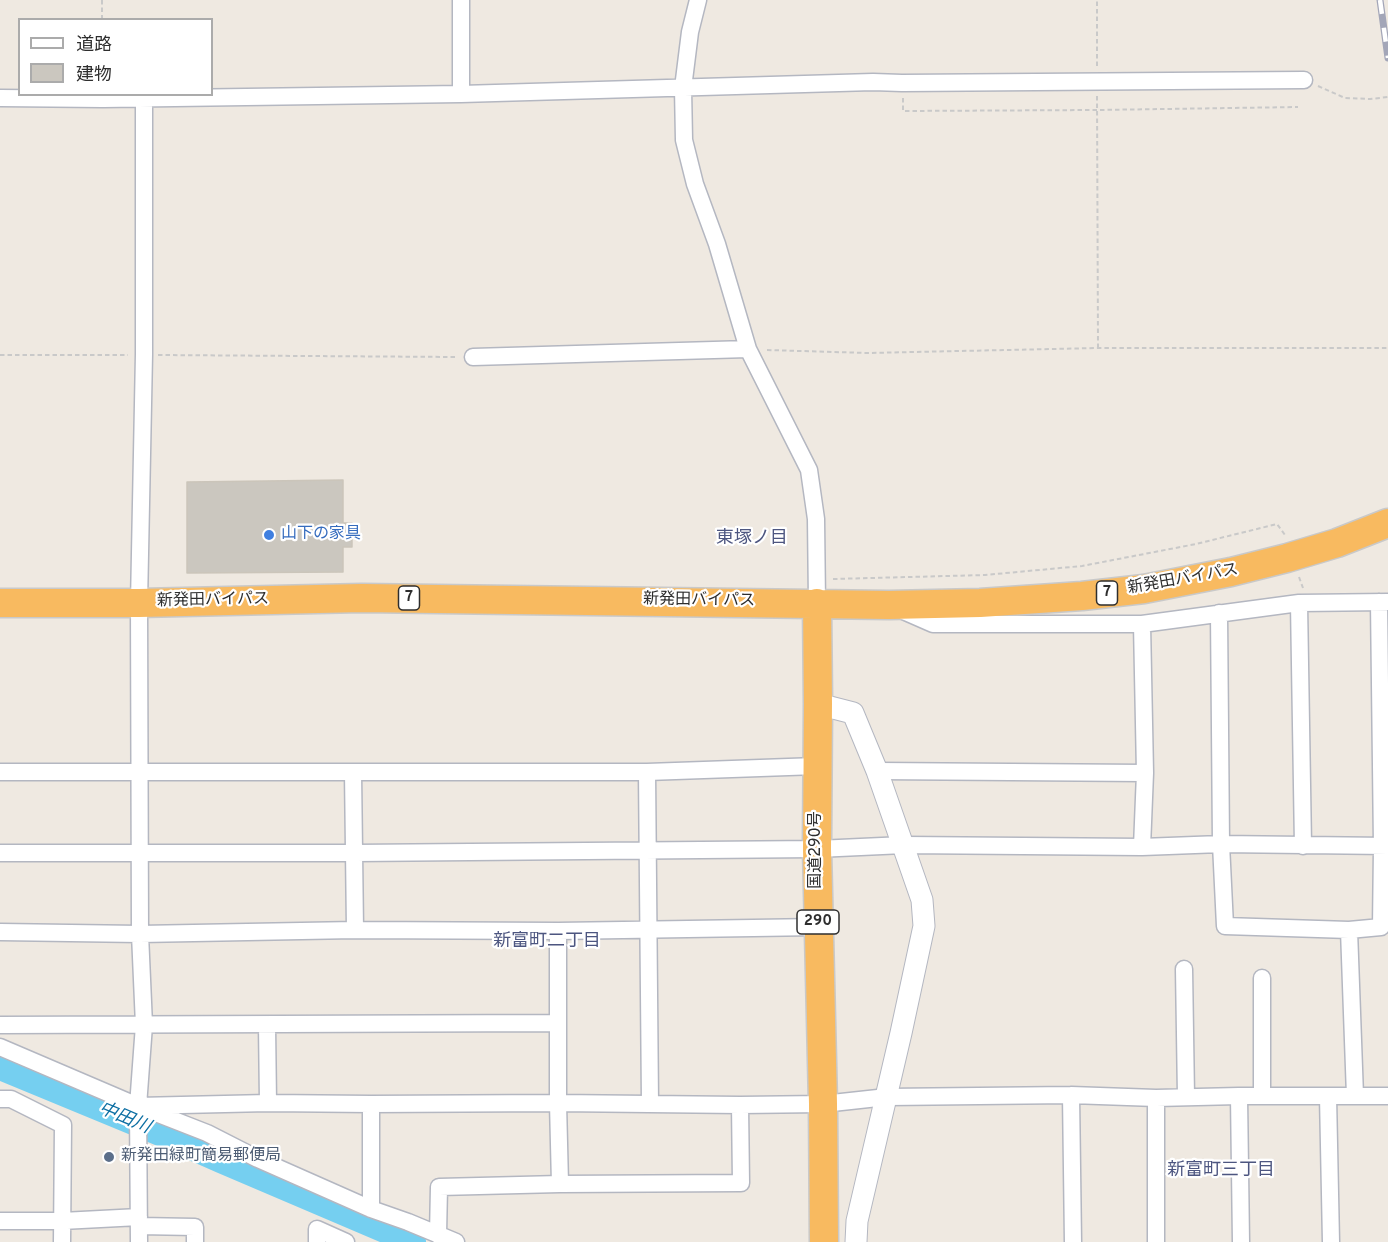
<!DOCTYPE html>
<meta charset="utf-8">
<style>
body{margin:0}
#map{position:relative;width:1388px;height:1242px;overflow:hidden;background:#efe9e1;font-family:Overpass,"Noto Sans JP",sans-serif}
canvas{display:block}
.legend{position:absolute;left:18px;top:18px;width:195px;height:78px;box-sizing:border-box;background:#fff;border:2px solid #ababab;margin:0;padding:8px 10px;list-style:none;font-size:18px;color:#2e2e2e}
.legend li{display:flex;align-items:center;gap:12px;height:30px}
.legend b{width:30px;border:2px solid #ababab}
</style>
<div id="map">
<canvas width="1388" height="1242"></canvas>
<ul class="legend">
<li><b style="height:8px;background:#fff"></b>道路</li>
<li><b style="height:16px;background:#cbc7bf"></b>建物</li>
</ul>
</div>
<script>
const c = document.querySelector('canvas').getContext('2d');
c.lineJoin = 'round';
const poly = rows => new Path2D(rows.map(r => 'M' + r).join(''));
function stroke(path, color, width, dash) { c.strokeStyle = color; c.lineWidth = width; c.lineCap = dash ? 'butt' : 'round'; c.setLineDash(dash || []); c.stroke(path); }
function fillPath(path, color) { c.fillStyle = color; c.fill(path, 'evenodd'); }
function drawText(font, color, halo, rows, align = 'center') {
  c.font = font + ' Overpass,"Noto Sans JP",sans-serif'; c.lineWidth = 4.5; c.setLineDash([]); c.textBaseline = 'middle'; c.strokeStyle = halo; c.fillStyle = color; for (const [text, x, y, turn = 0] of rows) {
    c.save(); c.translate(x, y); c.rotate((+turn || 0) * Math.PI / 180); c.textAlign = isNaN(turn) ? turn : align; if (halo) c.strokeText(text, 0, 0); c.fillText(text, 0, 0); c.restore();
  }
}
stroke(poly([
 [0,1067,160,1133,221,1160,413,1242]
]), '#75cff0', 26);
const building = poly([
 [343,480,343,523,352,523,352,547,343,547,343,572,187,573,187,482,343,480]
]);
fillPath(building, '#cbc7bf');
stroke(building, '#cbc5ba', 1.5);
const minor = poly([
 [698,0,690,32,683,88,684,140,695,184,717,244,748,349,809,470,816,519,817,603],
 [461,94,461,0],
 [0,98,103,99,461,94,873,82,902,83,1304,80],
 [473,357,748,349],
 [1299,603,1303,846],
 [901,610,933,624,1142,624,1299,603,1388,602],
 [1219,613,1221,844,1225,926,1349,930,1381,927,1382,847,1379,602],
 [1142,624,1145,773,1142,847],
 [877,771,1145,773],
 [0,772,647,772,817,766],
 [353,772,355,930],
 [647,772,650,1103],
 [0,853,355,853,817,849,904,845,1142,847,1221,844,1388,846],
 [1349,930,1355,1096],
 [558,931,558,1103,560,1184],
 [0,932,140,934,355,930,558,931,818,927],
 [1184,969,1186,1097],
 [0,1025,557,1023],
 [267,1025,268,1103],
 [0,1047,138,1106,207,1133,258,1159,371,1209,408,1222,456,1242],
 [1071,1095,1073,1242],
 [1239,1096,1241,1242],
 [1262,1096,1262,978],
 [1328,1096,1331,1242],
 [0,1099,11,1099,63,1125,62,1242],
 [371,1104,371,1209],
 [138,1106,268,1103,371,1104,558,1103,740,1105,823,1104,887,1097,1071,1095,1156,1098,1239,1096,1388,1096],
 [0,1221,62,1221,139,1217],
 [139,1226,195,1227,195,1242],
 [438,1235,439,1187,560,1184,741,1183,740,1105],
 [139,1242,138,1106,144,1025,140,934,139,603,144,354,144,99],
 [317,1242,317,1229,346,1242],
 [1156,1242,1156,1098]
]);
const tertiary = poly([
 [818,704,853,713,877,771,922,900,924,926,901,1033,857,1221,856,1242]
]);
const trunk = poly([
 [0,603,139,603,362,598,889,605,980,603,1082,596,1144,589,1231,572,1287,558,1337,543,1388,523],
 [817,603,818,704,817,849,823,1104,824,1242]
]);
stroke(minor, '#b4b7c1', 19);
stroke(tertiary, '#b4b7c1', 23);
stroke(trunk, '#c9c9c9', 31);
stroke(poly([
 [102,0,102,20],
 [1097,66,1097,0],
 [1318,86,1345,98,1370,99,1388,97],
 [1097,96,1098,348],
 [903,98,903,111,1097,110,1298,107],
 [767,350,868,353,1098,348,1388,348],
 [0,355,128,355],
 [158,355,458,357],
 [1299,577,1303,588],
 [833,579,985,575,1082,566,1196,544,1277,524,1285,535]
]), '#c9c9c9', 2, [4.5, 3]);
stroke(minor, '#fff', 16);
stroke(tertiary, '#fff', 21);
stroke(trunk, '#f8ba60', 28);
const rail = poly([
 [1380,0,1388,58]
]);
stroke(rail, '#a3a6b8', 7);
stroke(rail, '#fff', 4.5, [14]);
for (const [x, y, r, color] of [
 [269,535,6,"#3f7fe0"],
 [109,1157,6,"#5c6f8a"]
]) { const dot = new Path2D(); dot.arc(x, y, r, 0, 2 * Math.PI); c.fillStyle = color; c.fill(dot); stroke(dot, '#fff', 2); }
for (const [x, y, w] of [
 [1107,593,21],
 [409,598,21],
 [818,922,42]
]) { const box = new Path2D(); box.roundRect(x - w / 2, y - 12, w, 24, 4.5); c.fillStyle = '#fff'; c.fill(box); stroke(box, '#2e2e2e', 1.5); }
drawText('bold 15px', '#2e2e2e', null, [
 ["7",1107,593],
 ["7",409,598],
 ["290",818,922]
]);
drawText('16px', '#366cbe', '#fff', [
 ["山下の家具",281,535]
], 'left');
drawText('16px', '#2e2e2e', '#fff', [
 ["新発田バイパス",1183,580,-10],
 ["新発田バイパス",213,601,-1],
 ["新発田バイパス",699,601,1],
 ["国道290号",817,850,-90]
]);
drawText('16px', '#4e5e75', '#fff', [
 ["新発田緑町簡易郵便局",121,1157]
], 'left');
drawText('18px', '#4d5680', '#fff', [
 ["東塚ノ目",752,539],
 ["新富町二丁目",547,942],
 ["新富町三丁目",1221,1171]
]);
drawText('italic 18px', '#0d6fa3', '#fff', [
 ["中田川",124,1119,23]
]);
</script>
